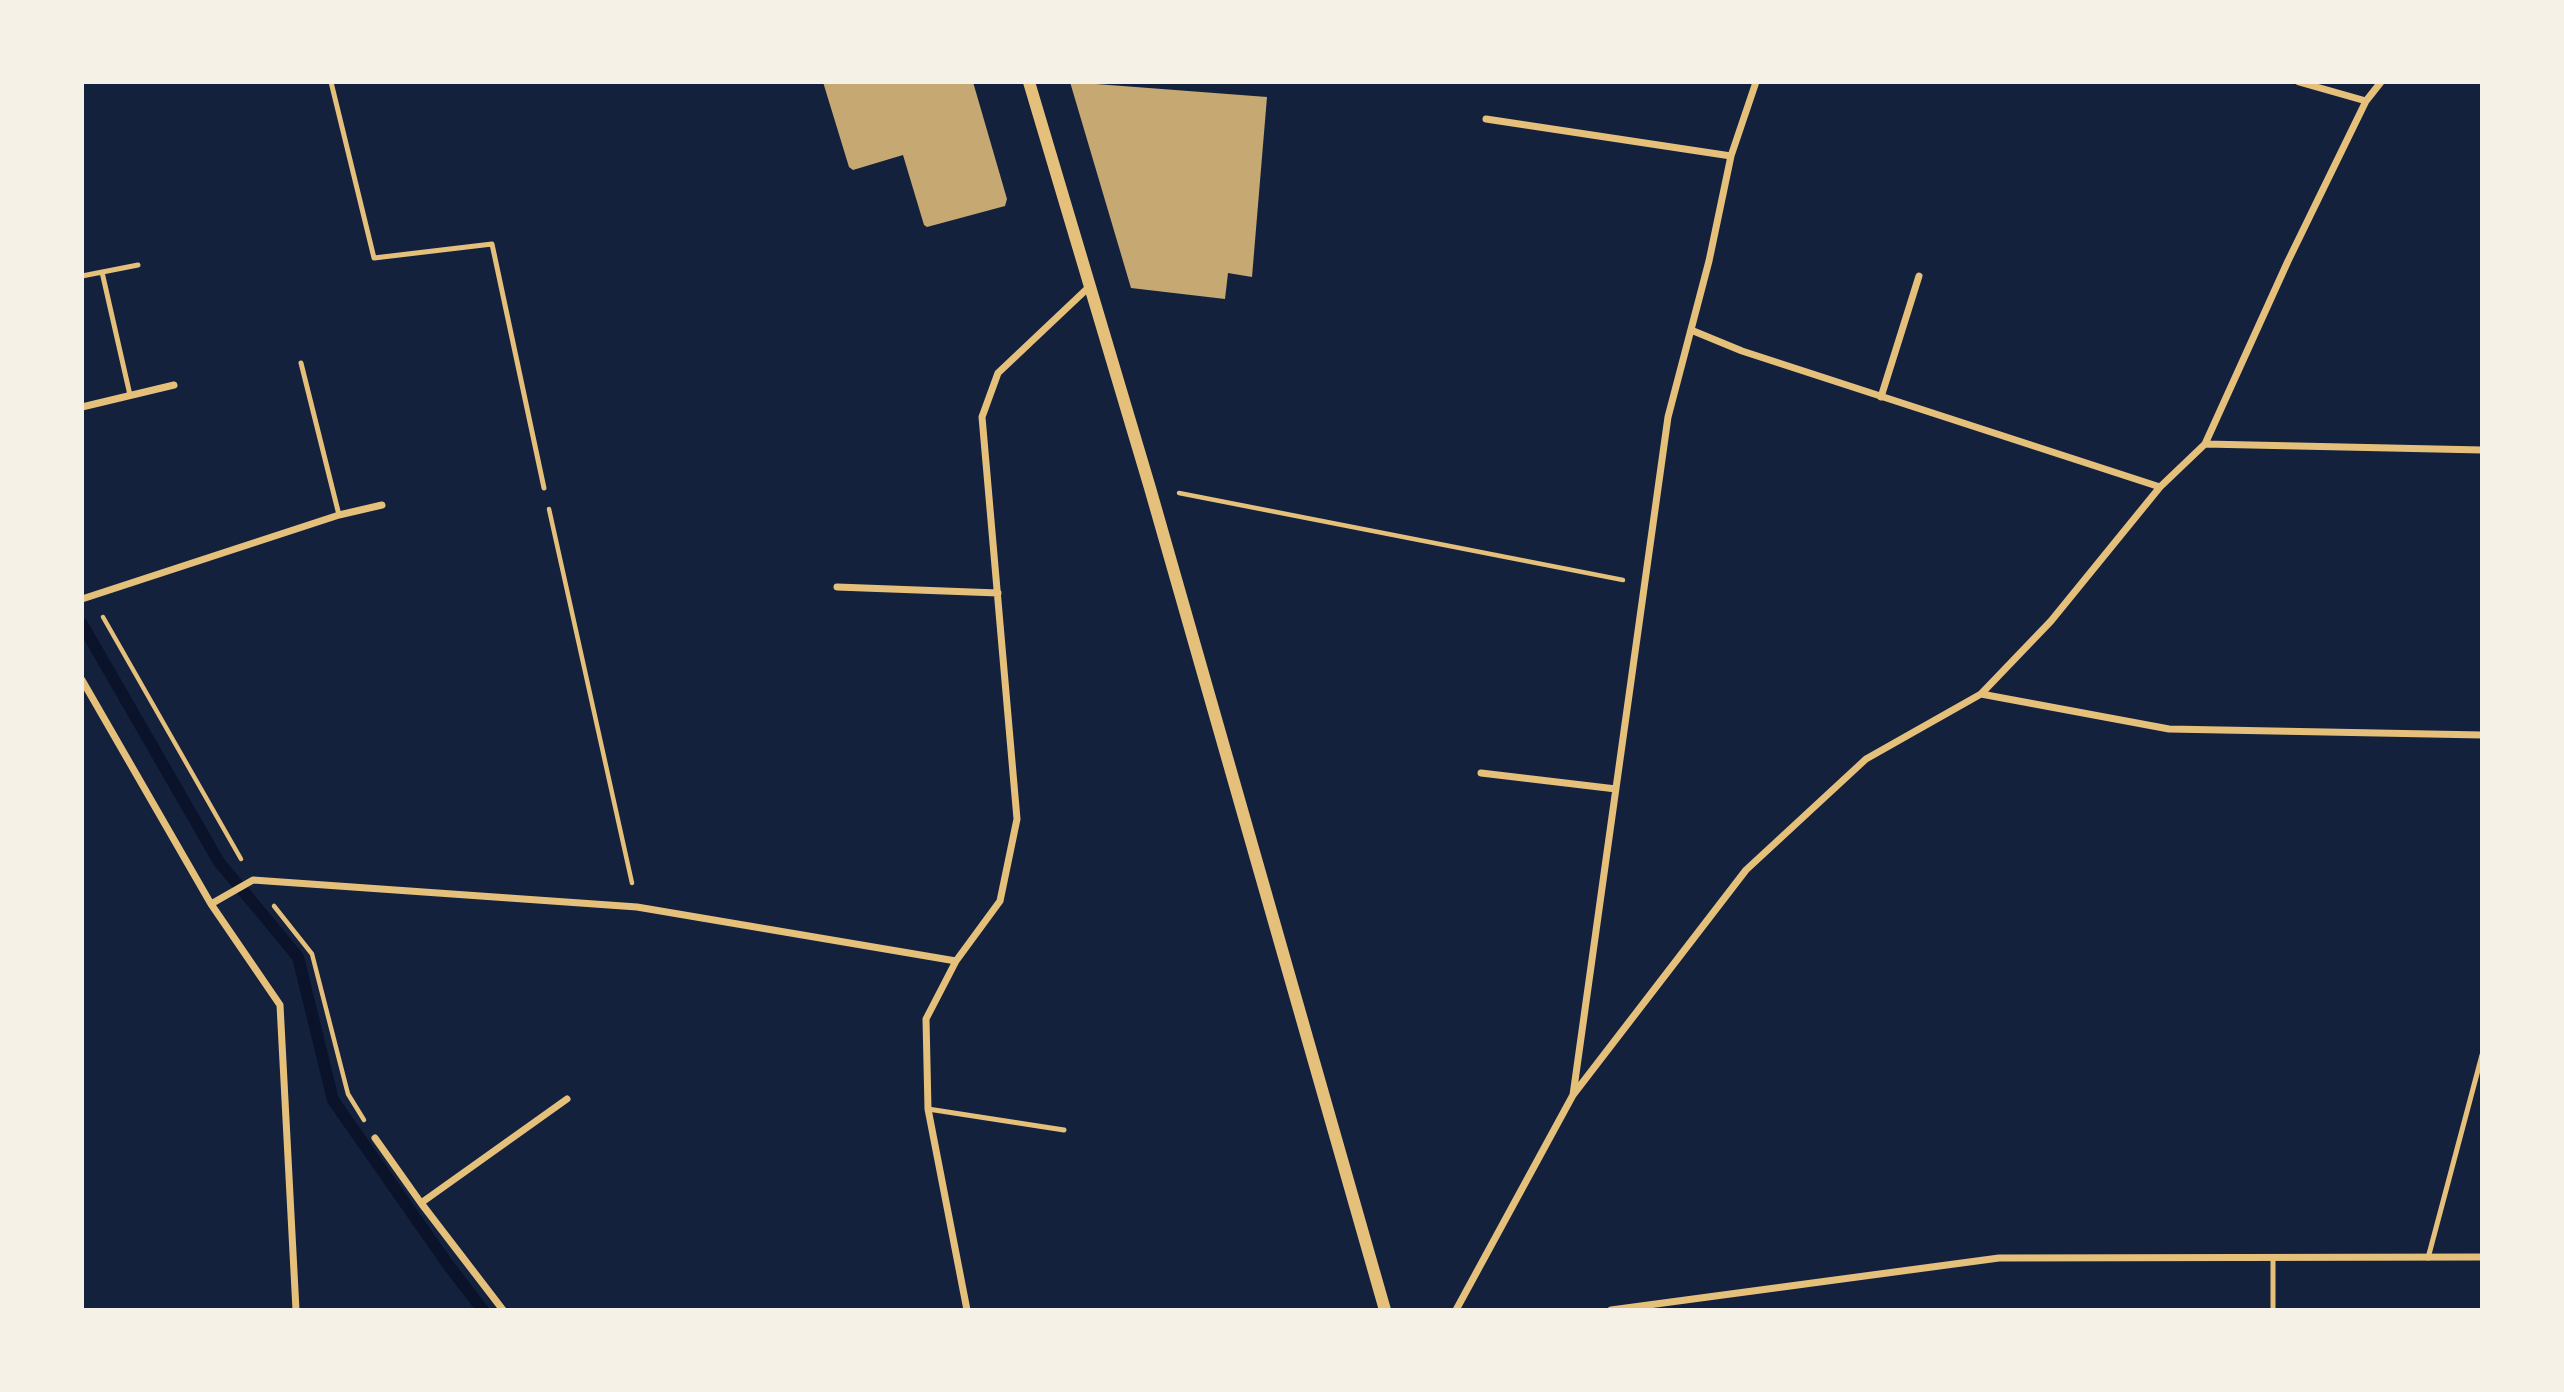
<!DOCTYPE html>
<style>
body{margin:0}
#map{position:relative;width:2564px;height:1392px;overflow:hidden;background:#14213d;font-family:"PT Serif",serif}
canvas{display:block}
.frame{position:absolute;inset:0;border:84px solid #f6f1e7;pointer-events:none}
</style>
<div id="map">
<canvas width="2564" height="1392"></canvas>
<div class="frame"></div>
</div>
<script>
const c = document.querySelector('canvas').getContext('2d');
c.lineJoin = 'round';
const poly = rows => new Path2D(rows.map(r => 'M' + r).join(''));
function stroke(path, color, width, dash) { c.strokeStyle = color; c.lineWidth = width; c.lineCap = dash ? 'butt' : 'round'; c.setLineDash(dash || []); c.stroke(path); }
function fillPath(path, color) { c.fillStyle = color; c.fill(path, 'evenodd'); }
stroke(poly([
 [82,624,219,862,298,957,333,1100,449,1266,483,1310]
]), '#0b132b', 12);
fillPath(poly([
 [823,82,973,82,1007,199,1005,206,927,227,924,225,903,155,853,170,849,167],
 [1070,82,1267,97,1252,277,1228,273,1225,299,1131,288]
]), '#c6a872');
stroke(poly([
 [1179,493,1623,580],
 [549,509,632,883],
 [103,617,241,859],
 [274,906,312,954,348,1094,364,1120]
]), '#e5c07b', 4.5);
stroke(poly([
 [331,82,374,258,492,244,544,488],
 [102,272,130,395],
 [82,276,138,265],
 [301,363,339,515],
 [928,1109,1064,1130],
 [2273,1258,2273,1310],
 [2428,1258,2482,1055]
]), '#e5c07b', 5);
stroke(poly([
 [2299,82,2366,101],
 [1486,119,1731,156],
 [1691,330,1742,351,2160,487],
 [1881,397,1919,276],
 [82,407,174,385],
 [2205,444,2482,450],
 [837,587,998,593],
 [82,599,339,515,382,505],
 [82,680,211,904,280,1005,296,1310],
 [1981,694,2169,729,2482,735],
 [1481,773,1616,789],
 [211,904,253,880,637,907,956,961],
 [1573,1095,1668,417,1709,261,1731,156,1756,82],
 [375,1138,421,1203,503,1310],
 [421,1203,567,1099],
 [967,1310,928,1109,926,1019,956,961,1000,901,1017,819,982,417,998,373,1090,286],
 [1456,1310,1573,1095,1746,870,1866,759,1981,694,2051,621,2160,487,2205,444,2288,261,2366,101,2381,82],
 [1611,1310,1999,1258,2482,1257]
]), '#e5c07b', 7);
stroke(poly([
 [1029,82,1150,488,1385,1310]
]), '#e5c07b', 12);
</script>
